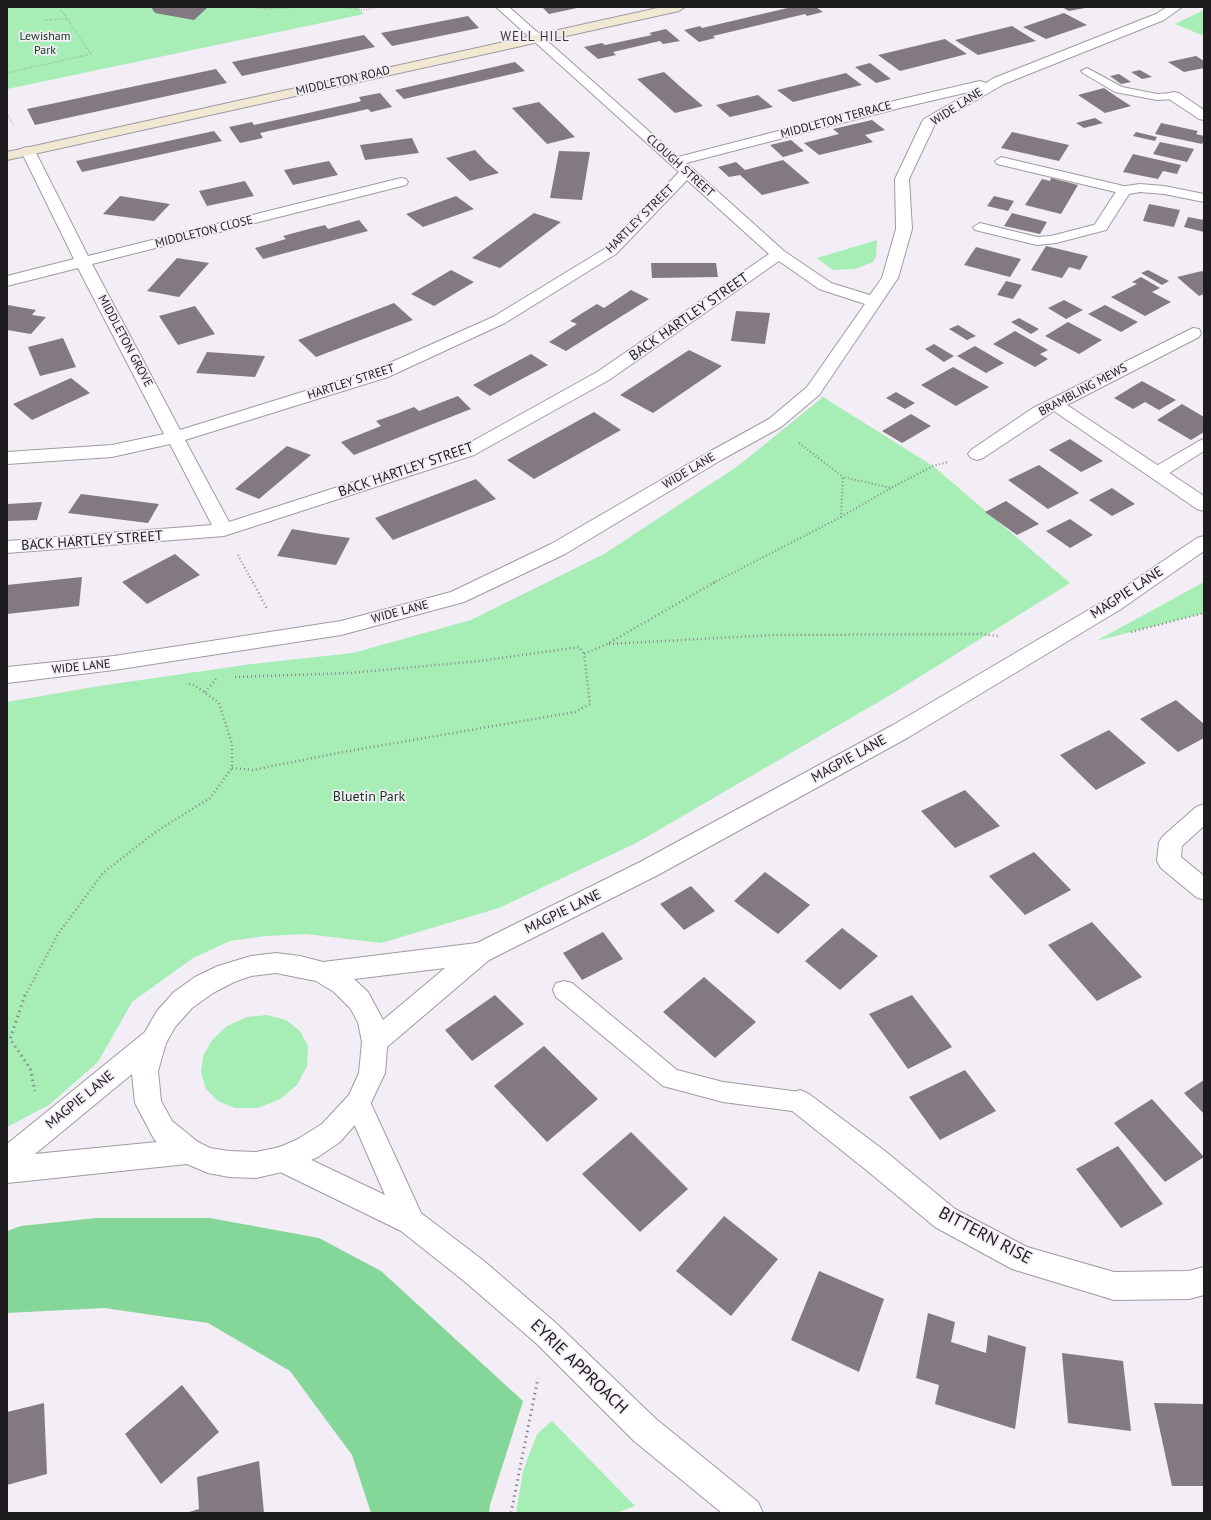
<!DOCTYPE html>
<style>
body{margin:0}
#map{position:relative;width:1211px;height:1520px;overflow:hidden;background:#f3edf5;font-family:"PT Sans",sans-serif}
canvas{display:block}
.frame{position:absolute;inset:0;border:8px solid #1d1b1e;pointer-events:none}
</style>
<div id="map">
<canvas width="1211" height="1520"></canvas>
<div class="frame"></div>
</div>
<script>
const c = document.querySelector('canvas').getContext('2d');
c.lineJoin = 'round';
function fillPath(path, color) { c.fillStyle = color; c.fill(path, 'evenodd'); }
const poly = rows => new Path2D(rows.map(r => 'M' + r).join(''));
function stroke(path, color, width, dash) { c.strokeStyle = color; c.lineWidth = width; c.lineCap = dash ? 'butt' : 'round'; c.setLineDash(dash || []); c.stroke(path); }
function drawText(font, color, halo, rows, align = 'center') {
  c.font = font + ' "PT Sans",sans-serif'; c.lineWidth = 3.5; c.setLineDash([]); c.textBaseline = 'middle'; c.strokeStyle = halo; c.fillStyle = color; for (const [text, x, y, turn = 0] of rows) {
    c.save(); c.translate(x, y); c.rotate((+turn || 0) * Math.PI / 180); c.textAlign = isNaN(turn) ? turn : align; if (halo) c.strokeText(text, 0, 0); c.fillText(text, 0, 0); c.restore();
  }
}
fillPath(poly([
 [7,7,357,7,364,14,7,89],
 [1204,10,1204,36,1175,24],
 [877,240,876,256,873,262,855,269,833,270,817,258],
 [823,397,933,466,1070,583,892,694,638,842,499,908,381,943,306,934,265,936,230,941,193,958,132,1002,98,1062,49,1105,7,1127,7,702,99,686,252,664,353,653,471,620,604,554,738,466],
 [1204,582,1204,613,1096,641],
 [267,1015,286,1020,300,1031,308,1046,307,1066,297,1085,280,1099,258,1108,235,1108,218,1101,206,1089,201,1073,203,1056,212,1040,227,1026,247,1017],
 [552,1421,635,1506,616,1513,516,1513,523,1471,537,1434]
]), '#a6edb6');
fillPath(poly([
 [96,1218,210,1218,319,1238,381,1271,523,1401,490,1505,489,1513,371,1513,352,1455,290,1371,208,1323,104,1308,7,1313,7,1231,21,1226]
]), '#85d799');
fillPath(poly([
 [151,7,208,7,194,20,155,13],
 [542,7,577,7,577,8,549,14],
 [792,7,816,7,823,12,807,16,805,14,713,36,715,38,699,42,684,30,700,26,702,28],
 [1062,7,1085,7,1085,8,1069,11],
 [1064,13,1087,25,1046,39,1023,27],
 [468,16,479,28,392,46,381,33],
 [1012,26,1036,41,978,55,955,40],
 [666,29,680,41,663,44,660,41,613,52,616,55,598,59,584,47,602,43,605,45,652,35,649,33],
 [364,35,375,47,242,76,232,62],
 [945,39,967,54,900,71,878,55],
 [1196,56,1204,61,1204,68,1184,72,1168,62],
 [515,62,525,71,404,99,395,90],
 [870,63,891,79,876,83,855,67],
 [216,69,227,83,35,125,27,109],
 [1140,70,1152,77,1142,79,1131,72],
 [664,72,683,89,703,106,675,113,637,79],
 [846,73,862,85,793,102,777,90],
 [1119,74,1131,82,1121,84,1110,76],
 [1104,88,1117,97,1131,106,1105,113,1078,95],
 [380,93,392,107,371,112,368,109,260,133,263,138,240,143,229,127,252,122,254,125,358,102,361,101,359,97],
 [758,95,773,107,730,117,716,105],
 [539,102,566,128,575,137,547,144,512,108],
 [1095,118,1103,123,1084,128,1076,123],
 [872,120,885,130,865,135,873,142,819,155,804,143,839,134,833,129],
 [1161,123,1198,131,1196,134,1204,136,1204,140,1202,144,1155,134],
 [214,131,222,141,82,172,76,161],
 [1012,132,1047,140,1069,145,1059,161,1001,148],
 [1136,132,1157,137,1155,141,1133,136],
 [412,138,419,153,365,160,360,145],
 [791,140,804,151,783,157,770,145],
 [1160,142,1194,149,1187,162,1153,154],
 [475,150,486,162,499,173,470,181,446,158],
 [559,151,590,152,582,200,550,198],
 [1133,154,1181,165,1177,174,1163,171,1158,179,1123,172],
 [783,160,810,183,762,195,740,175,729,177,718,167,736,162,745,170],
 [329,161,338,175,293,185,284,170],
 [1051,178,1078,185,1061,214,1025,205,1042,179,1050,181],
 [245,181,254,196,207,206,199,191],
 [120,196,170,204,154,221,103,214],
 [456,196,474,209,423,227,406,214],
 [994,196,1014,201,1008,211,987,206],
 [1149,204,1180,210,1174,227,1143,221],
 [534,213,561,222,500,268,472,258],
 [1012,213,1047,222,1040,234,1004,226],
 [1188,217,1204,220,1204,232,1184,227],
 [359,220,368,231,263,259,255,248,286,239,283,236,305,230,325,225,328,229],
 [1046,246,1088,256,1080,270,1069,267,1062,278,1031,270],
 [976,247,998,253,1021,259,1010,277,964,265],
 [177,258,209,263,179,297,147,291],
 [651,263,716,263,718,277,652,278],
 [451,270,474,282,434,306,411,294],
 [1148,270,1169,281,1162,285,1141,273],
 [1202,271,1204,272,1204,294,1199,296,1177,277],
 [1141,277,1160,288,1152,292,1171,302,1145,316,1111,297,1137,284,1132,282],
 [1006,281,1022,285,1013,299,997,295],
 [631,290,649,299,566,351,549,342,577,324,570,321,584,312,597,304,604,308],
 [1064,300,1083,310,1066,319,1048,308],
 [394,303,413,320,316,357,298,340],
 [8,305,36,310,32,315,46,317,31,334,7,330],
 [1105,305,1138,322,1121,332,1088,314],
 [195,306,215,334,178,345,159,316],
 [736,311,770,313,765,344,731,341],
 [1019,318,1039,329,1031,334,1011,322],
 [1068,322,1102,340,1079,354,1045,336],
 [958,325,976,336,967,340,949,329],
 [1015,331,1048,350,1040,354,1048,359,1035,367,993,344],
 [63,338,76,367,40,376,28,347],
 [934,344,954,356,944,362,925,349],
 [975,346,1004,363,986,373,957,356],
 [689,350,722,366,653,413,620,395],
 [207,352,265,356,255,377,196,373],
 [531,354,548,365,490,396,473,385],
 [953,367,989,387,956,406,921,385],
 [71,378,90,393,32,420,13,404],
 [1142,381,1176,400,1159,410,1145,402,1133,409,1114,398],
 [896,392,915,403,905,409,886,398],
 [458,396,471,409,354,455,341,442,381,426,376,421,396,414,414,407,419,411],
 [1182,404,1204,417,1204,432,1191,440,1157,420],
 [594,412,621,430,534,479,507,460],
 [911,414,931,426,902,443,882,431],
 [1070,439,1103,461,1081,472,1049,450],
 [287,446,311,455,259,499,235,489],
 [1039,465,1079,493,1048,509,1008,480],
 [476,479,496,499,393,540,375,518],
 [1112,488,1135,504,1112,516,1089,500],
 [81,494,159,504,148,523,68,513],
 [1006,501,1039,524,1017,535,985,512],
 [42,502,37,520,7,521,7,504],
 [1070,519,1093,535,1070,548,1046,531],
 [292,529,321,534,350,538,336,565,277,556],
 [175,554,200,575,147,604,122,582],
 [82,577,79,606,7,614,7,585],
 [1176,700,1204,724,1204,738,1178,752,1140,719],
 [1109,730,1146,763,1096,790,1060,755],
 [965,790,1000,826,955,848,921,811],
 [1034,852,1071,890,1025,915,989,876],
 [765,872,810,905,778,934,734,901],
 [691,886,715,911,684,930,660,904],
 [1092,922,1142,977,1097,1001,1048,945],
 [842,928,878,956,840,990,805,961],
 [603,932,623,959,582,980,563,953],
 [704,977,756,1022,715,1058,663,1012],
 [495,995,524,1024,472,1061,445,1030],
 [912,995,952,1047,908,1069,869,1014],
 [544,1046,598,1099,547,1142,494,1086],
 [965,1070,996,1111,940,1140,909,1097],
 [1204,1080,1204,1114,1184,1093],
 [1152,1099,1204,1157,1165,1182,1114,1123],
 [631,1132,688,1189,640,1232,582,1174],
 [1118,1146,1163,1204,1121,1228,1076,1169],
 [724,1216,778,1259,731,1316,676,1271],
 [819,1271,884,1299,859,1372,791,1340],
 [928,1313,955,1322,951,1342,986,1353,988,1335,1026,1347,1015,1429,935,1404,939,1385,916,1378],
 [1062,1353,1123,1361,1131,1431,1068,1423],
 [182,1385,219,1432,161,1484,125,1434],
 [44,1403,47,1474,7,1485,7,1412],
 [1154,1403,1204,1404,1204,1486,1172,1486],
 [259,1461,264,1513,186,1513,199,1509,197,1477]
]), '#827a80');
const service = poly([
 [1087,68,1122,87,1157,94,1174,93,1180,96,1174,99,1157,100,1115,92,1083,73,1081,71,1087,68],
 [1001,157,1128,187,1130,190,1124,194,997,164,995,161,1001,157],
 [980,223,1037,237,1051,236,1101,223,1108,227,1106,230,1056,243,1037,245,975,230,973,227,980,223],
 [1204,439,1204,451,1163,477,1157,478,1151,477,1149,473,1151,469,1199,441,1204,439],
 [564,981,572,983,677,1070,723,1082,800,1092,808,1095,811,1102,808,1109,800,1112,723,1102,663,1086,556,997,553,990,556,983,564,981]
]);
const minor = poly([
 [496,7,509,7,678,157,898,100,980,81,986,83,994,78,1156,14,1167,7,1182,7,1164,20,1004,84,935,124,909,179,912,229,898,278,819,395,781,427,721,460,565,554,464,602,341,635,114,670,7,683,7,667,114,656,341,621,451,592,551,544,709,452,769,419,807,387,865,304,819,289,779,261,609,380,474,455,224,536,7,553,7,541,212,525,170,444,112,457,7,464,7,452,112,445,164,434,78,268,7,286,7,276,74,259,21,151,23,148,28,147,33,148,35,151,88,256,401,178,406,179,408,182,406,185,92,264,180,430,376,369,493,317,606,248,679,172,496,7],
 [973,91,924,119,922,122,895,179,896,229,882,278,870,295,831,283,784,251,686,163,900,108,973,91],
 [687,180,769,254,597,372,462,447,229,522,185,440,388,377,505,323,616,254,687,180],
 [1174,92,1179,93,1204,110,1204,120,1199,119,1169,99,1167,96,1169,93,1174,92],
 [1140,184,1164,186,1204,194,1204,202,1164,194,1140,192,1129,194,1106,230,1096,230,1093,227,1119,187,1140,184],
 [1193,328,1199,329,1201,333,1199,337,1067,405,1204,496,1204,511,1197,509,1054,411,983,458,977,460,971,458,968,454,971,450,1033,408,1193,328],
 [1204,804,1204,826,1182,846,1181,857,1204,876,1204,900,1196,897,1161,868,1157,861,1159,842,1163,836,1196,807,1204,804],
 [800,1090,809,1094,885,1151,955,1209,1027,1247,1114,1272,1189,1271,1204,1267,1204,1295,1189,1299,1114,1300,1012,1269,935,1227,865,1169,791,1110,787,1102,791,1094,800,1090],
 [358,1091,367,1095,421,1213,484,1261,557,1324,656,1419,758,1502,763,1513,722,1513,634,1441,537,1344,464,1281,401,1231,272,1168,268,1159,272,1150,282,1146,385,1195,345,1103,349,1095,358,1091]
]);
const tertiary = poly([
 [1204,536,1204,551,1121,609,909,737,656,876,489,960,387,1047,385,1073,367,1111,340,1142,318,1157,282,1172,256,1178,229,1177,208,1173,187,1164,7,1183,7,1144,145,1032,157,1011,174,992,195,977,218,966,251,956,276,953,300,956,323,962,477,943,640,862,893,725,1107,599,1197,538,1204,536],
 [445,968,383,1020,368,992,354,979,445,968],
 [276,973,316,981,334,992,350,1008,358,1022,362,1042,359,1073,349,1095,322,1124,298,1139,280,1147,256,1152,229,1151,210,1148,198,1142,172,1121,161,1101,158,1071,166,1043,175,1027,192,1008,213,993,234,982,251,976,276,973],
 [132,1074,135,1103,154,1139,157,1142,35,1154,132,1074]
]);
const secondary = poly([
 [662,7,685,7,679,11,7,160,7,152,662,7]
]);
stroke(service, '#a09aa1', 2);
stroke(minor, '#a09aa1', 2);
stroke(tertiary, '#a09aa1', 2);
stroke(secondary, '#a09aa1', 2);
stroke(poly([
 [249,7,269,9,298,7],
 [339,7,365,10,379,7],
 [45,20,67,19],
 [7,73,91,54,59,7],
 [7,114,14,126]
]), '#8c888d', 1.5, [0.5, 2]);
stroke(poly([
 [799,443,843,477],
 [841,517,891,488],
 [238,555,253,583],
 [713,583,841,517,843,477,891,488,933,466,948,462]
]), '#8c888d', 2, [1, 2.5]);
stroke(poly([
 [253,582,267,609],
 [1131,632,1204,613],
 [609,644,772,635,981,634,998,636],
 [235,677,350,673,480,661,579,647,584,654],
 [205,692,216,679],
 [232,768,253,770,343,752,575,712,590,704,584,654,607,644,715,582],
 [25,996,58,934,103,873,154,833,210,798,232,768,232,744,219,703,194,685,188,684]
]), '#8c888d', 2.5, [1, 3]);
stroke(poly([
 [25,995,10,1039,30,1068,35,1091],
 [511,1513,538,1378]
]), '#8c888d', 3, [1.5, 4]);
fillPath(service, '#fff');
fillPath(minor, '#fff');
fillPath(tertiary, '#fff');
fillPath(secondary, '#f0e8d2');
drawText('12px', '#12351c', '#f3edf5', [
 ["Lewisham",45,37],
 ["Park",45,51]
]);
drawText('12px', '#1d1b1e', '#f3edf5', [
 ["MIDDLETON ROAD",343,81,-13],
 ["WIDE LANE",957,107,-33],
 ["MIDDLETON TERRACE",836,120,-15],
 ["CLOUGH STREET",680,166,42],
 ["HARTLEY STREET",640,219,-45],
 ["MIDDLETON CLOSE",204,232,-14],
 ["MIDDLETON GROVE",125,341,62],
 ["HARTLEY STREET",351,382,-18],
 ["BRAMBLING MEWS",1083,390,-28],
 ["WIDE LANE",689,471,-31],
 ["WIDE LANE",400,612,-15],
 ["WIDE LANE",81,667,-6]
]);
c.letterSpacing = '1px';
drawText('13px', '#3a363b', '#f3edf5', [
 ["WELL HILL",535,37]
]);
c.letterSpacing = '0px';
drawText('14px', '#1d1b1e', '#f3edf5', [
 ["BACK HARTLEY STREET",689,317,-35],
 ["BACK HARTLEY STREET",406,470,-19],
 ["BACK HARTLEY STREET",92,541,-4],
 ["MAGPIE LANE",1127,593,-33],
 ["MAGPIE LANE",849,759,-29],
 ["MAGPIE LANE",563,912,-26],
 ["MAGPIE LANE",80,1100,-39]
]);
drawText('14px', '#12351c', '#f3edf5', [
 ["Bluetin Park",369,797]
]);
drawText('17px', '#1d1b1e', '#f3edf5', [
 ["BITTERN RISE",985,1236,28],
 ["EYRIE APPROACH",579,1367,44]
]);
</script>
